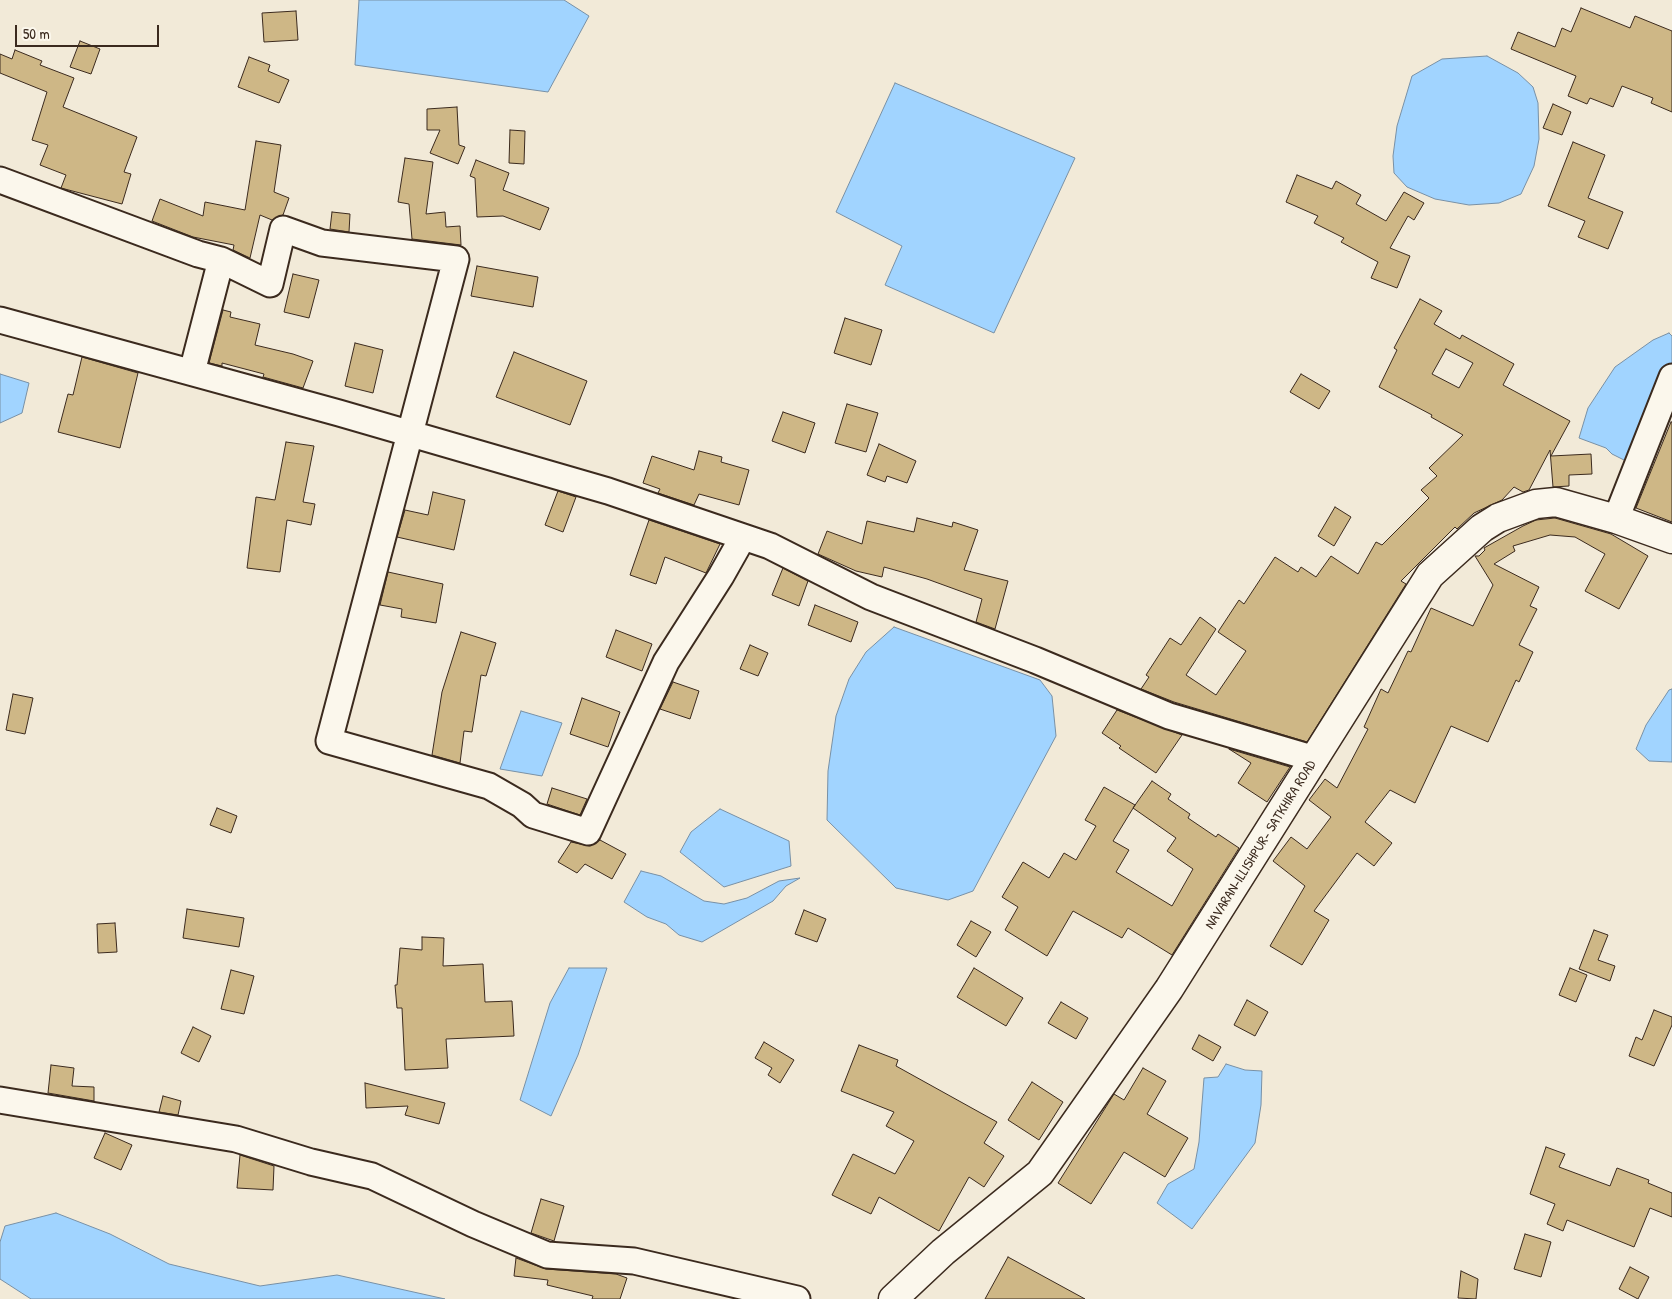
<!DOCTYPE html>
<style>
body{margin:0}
#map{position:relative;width:1672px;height:1299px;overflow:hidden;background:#f2ead8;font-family:"Patrick Hand",sans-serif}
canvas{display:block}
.scale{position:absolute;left:15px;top:25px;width:144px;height:22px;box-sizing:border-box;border:2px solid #3b2a1e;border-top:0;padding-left:6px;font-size:15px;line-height:18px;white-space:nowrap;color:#3b2a1e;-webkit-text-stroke:4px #fbf7ec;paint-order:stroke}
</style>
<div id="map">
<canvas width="1672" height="1299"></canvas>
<div class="scale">50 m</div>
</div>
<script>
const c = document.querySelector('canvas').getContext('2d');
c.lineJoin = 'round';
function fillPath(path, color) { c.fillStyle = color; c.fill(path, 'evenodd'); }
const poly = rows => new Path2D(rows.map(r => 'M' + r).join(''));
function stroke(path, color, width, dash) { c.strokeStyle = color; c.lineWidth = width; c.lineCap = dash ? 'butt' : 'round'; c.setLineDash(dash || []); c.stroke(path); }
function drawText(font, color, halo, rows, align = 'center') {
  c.font = font + ' "Patrick Hand",sans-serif'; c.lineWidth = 4; c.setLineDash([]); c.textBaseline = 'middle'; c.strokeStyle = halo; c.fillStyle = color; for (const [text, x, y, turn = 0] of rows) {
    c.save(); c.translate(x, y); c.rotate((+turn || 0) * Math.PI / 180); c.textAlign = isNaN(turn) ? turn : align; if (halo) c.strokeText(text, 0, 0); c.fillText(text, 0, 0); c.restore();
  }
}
const water = poly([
 [359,0,564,0,589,16,548,92,355,65,359,0],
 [1487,56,1518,73,1533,87,1538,103,1539,139,1534,166,1521,194,1499,203,1469,205,1435,199,1407,187,1394,173,1393,156,1397,126,1412,76,1442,59,1487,56],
 [895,83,1075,158,994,333,885,285,902,246,836,212,895,83],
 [1669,333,1672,336,1672,369,1634,465,1612,454,1606,448,1579,438,1588,408,1615,367,1653,340,1669,333],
 [0,374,29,383,22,413,0,423,0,374],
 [894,627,1040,680,1052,696,1056,736,973,891,948,900,896,888,827,820,828,771,836,716,849,679,866,652,894,627],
 [1672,689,1672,762,1649,761,1636,749,1646,725,1669,690,1672,689],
 [521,711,562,723,542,776,500,769,521,711],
 [720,809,789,841,791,866,724,887,680,852,691,832,720,809],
 [641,871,661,876,704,901,724,904,747,898,779,881,800,878,786,886,773,901,702,942,679,935,666,924,647,917,624,902,641,871],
 [569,968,607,968,578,1055,551,1116,520,1100,550,1003,569,968],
 [1226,1064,1245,1070,1262,1071,1261,1105,1255,1143,1192,1229,1157,1203,1168,1184,1194,1169,1199,1142,1204,1078,1218,1077,1226,1064],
 [56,1213,110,1234,169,1264,260,1286,337,1275,445,1299,31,1299,0,1279,0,1242,5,1226,56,1213]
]);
fillPath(water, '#a1d4ff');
stroke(water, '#7890a5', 1);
const building = poly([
 [1581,8,1630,28,1635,16,1672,31,1672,112,1651,103,1653,98,1622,86,1613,107,1590,98,1587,104,1568,96,1576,76,1511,49,1518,32,1555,47,1562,28,1571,32,1581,8],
 [296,11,298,40,264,42,262,13,296,11],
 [80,41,100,49,91,74,70,67,80,41],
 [15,50,42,61,40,65,74,78,63,107,137,137,124,172,131,174,122,204,61,188,66,175,40,165,48,145,32,140,47,92,0,73,0,54,12,59,15,50],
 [249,57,270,65,268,71,289,80,279,103,238,87,249,57],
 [1553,104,1571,112,1562,135,1543,128,1553,104],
 [457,107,459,145,465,147,458,164,430,153,440,130,427,130,427,109,457,107],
 [510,130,525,131,524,164,509,163,510,130],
 [256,141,281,145,274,192,289,198,283,215,272,220,260,215,250,258,233,250,234,245,193,237,152,221,160,199,203,216,205,202,245,210,256,141],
 [1573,142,1605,155,1588,198,1623,212,1608,249,1578,237,1585,221,1548,206,1573,142],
 [405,158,433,162,426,214,445,212,446,227,460,226,461,245,412,239,409,204,398,202,405,158],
 [476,160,509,173,503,190,549,208,540,230,503,216,477,217,475,178,470,176,476,160],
 [1297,175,1332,189,1336,181,1361,195,1356,204,1386,221,1404,192,1424,203,1414,220,1408,216,1390,248,1410,256,1397,288,1371,278,1378,262,1341,242,1344,238,1314,223,1318,216,1286,202,1297,175],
 [332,212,350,214,349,232,330,229,332,212],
 [477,266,538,277,533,307,471,296,477,266],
 [293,274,319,280,309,318,284,312,293,274],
 [1420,299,1442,311,1434,324,1460,339,1462,335,1514,364,1503,385,1570,421,1551,456,1591,454,1592,474,1569,475,1569,486,1553,487,1550,450,1529,490,1523,492,1514,487,1502,500,1474,513,1457,529,1455,527,1401,581,1406,584,1307,742,1174,702,1141,689,1149,677,1146,675,1170,638,1181,645,1200,617,1216,629,1186,675,1216,695,1246,651,1218,632,1239,600,1244,604,1275,557,1298,572,1301,567,1316,577,1331,556,1358,574,1376,542,1382,545,1429,498,1421,490,1437,476,1429,468,1463,435,1431,417,1432,415,1379,387,1397,350,1394,348,1420,299],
 [1446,349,1473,363,1459,388,1432,374,1446,349],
 [223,310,231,312,230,317,260,324,255,345,293,354,313,361,303,388,263,377,264,374,222,363,222,366,209,363,223,310],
 [845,318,882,330,871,365,834,353,845,318],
 [355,343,383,350,373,393,345,386,355,343],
 [514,352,587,381,570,425,496,397,514,352],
 [82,357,138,373,120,448,58,432,68,394,73,395,82,357],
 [1301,374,1330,391,1319,409,1290,392,1301,374],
 [847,404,878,413,866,452,835,443,847,404],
 [783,412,815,423,805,453,772,441,783,412],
 [1671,422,1672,422,1672,522,1636,508,1671,422],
 [286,442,314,446,303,502,315,504,311,525,287,520,280,572,247,568,256,497,275,500,286,442],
 [879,444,916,461,907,483,887,476,885,482,867,475,879,444],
 [699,451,722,457,721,462,749,470,739,505,699,494,694,505,658,493,660,489,643,483,652,456,694,470,699,451],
 [558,491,576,497,563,532,545,525,558,491],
 [433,492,465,500,454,550,397,537,405,510,428,515,433,492],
 [1335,507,1351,517,1334,546,1318,536,1335,507],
 [917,518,952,527,953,522,978,530,964,570,1008,581,995,629,976,622,982,599,927,579,884,567,882,577,856,571,818,554,827,531,862,544,867,521,914,532,917,518],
 [1555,518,1611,534,1648,556,1619,609,1585,591,1605,554,1575,537,1550,535,1513,546,1515,551,1494,564,1539,587,1530,606,1537,609,1519,645,1533,652,1519,682,1516,680,1488,742,1451,726,1415,803,1390,790,1365,822,1392,843,1374,866,1357,853,1314,911,1329,920,1302,965,1270,946,1305,886,1273,861,1291,837,1307,849,1331,817,1309,800,1325,779,1337,788,1368,729,1364,727,1381,689,1388,693,1408,651,1411,652,1431,608,1473,626,1493,585,1475,556,1479,556,1485,550,1484,548,1523,526,1536,520,1555,518],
 [649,520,720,544,706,573,665,557,656,584,630,575,649,520],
 [783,568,808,581,799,606,772,595,783,568],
 [388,572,443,584,436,623,401,617,402,609,380,605,388,572],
 [815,605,858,622,851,642,808,625,815,605],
 [616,630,652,644,642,671,606,657,616,630],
 [461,632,496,643,486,676,481,675,472,732,464,731,460,763,432,755,442,692,461,632],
 [750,645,768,653,758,676,740,669,750,645],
 [673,682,699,691,690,719,660,709,673,682],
 [13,694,33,698,25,734,6,730,13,694],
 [582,698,620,712,608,747,570,734,582,698],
 [1117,710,1182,735,1156,773,1119,748,1121,746,1102,733,1117,710],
 [1229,749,1290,767,1267,802,1238,783,1251,763,1229,749],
 [1152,781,1171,794,1168,799,1190,814,1188,818,1216,837,1218,834,1239,848,1172,955,1128,928,1122,938,1073,911,1047,956,1005,930,1018,907,1002,897,1023,862,1049,878,1064,853,1076,860,1096,826,1085,820,1104,787,1135,805,1113,841,1129,850,1116,872,1172,906,1193,869,1167,851,1176,838,1133,808,1152,781],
 [552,788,587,799,580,815,547,804,552,788],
 [217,808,237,816,231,833,210,825,217,808],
 [600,840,626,854,612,879,585,864,577,873,558,862,571,842,590,846,600,840],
 [187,909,244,918,239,947,183,938,187,909],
 [804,910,826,919,817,942,795,934,804,910],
 [971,921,991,932,976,957,957,945,971,921],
 [115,923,117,952,98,953,97,924,115,923],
 [1594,930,1608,935,1598,960,1615,966,1610,981,1579,969,1594,930],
 [422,937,444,938,443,966,483,964,485,1002,512,1001,514,1036,446,1039,448,1068,405,1070,402,1008,397,1008,395,985,397,985,400,948,422,950,422,937],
 [974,968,1023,998,1006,1026,957,997,974,968],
 [1570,968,1587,975,1576,1002,1559,995,1570,968],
 [231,970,254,976,244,1014,221,1009,231,970],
 [1247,1000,1268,1012,1255,1036,1234,1025,1247,1000],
 [1061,1002,1088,1018,1076,1039,1048,1023,1061,1002],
 [1654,1010,1672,1017,1672,1025,1654,1066,1629,1056,1636,1037,1642,1040,1654,1010],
 [193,1027,211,1036,199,1062,181,1053,193,1027],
 [1199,1035,1221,1047,1213,1061,1192,1049,1199,1035],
 [764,1042,794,1060,780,1083,768,1075,772,1068,755,1058,764,1042],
 [859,1045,898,1060,896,1066,997,1122,984,1143,1004,1156,984,1187,969,1177,939,1231,879,1197,871,1214,832,1195,853,1154,895,1174,914,1141,886,1126,894,1112,841,1091,859,1045],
 [51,1065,74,1068,72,1086,94,1087,94,1101,48,1093,51,1065],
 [1143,1068,1166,1081,1147,1114,1188,1138,1165,1177,1124,1152,1091,1204,1058,1183,1114,1094,1124,1100,1143,1068],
 [1032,1082,1063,1102,1039,1140,1008,1120,1032,1082],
 [365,1083,445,1103,439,1124,405,1115,408,1106,366,1108,365,1083],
 [163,1096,181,1101,178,1115,159,1112,163,1096],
 [105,1133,132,1145,121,1170,94,1158,105,1133],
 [1546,1147,1565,1154,1559,1167,1610,1186,1617,1168,1649,1180,1648,1183,1672,1193,1672,1217,1650,1208,1634,1247,1567,1220,1563,1231,1547,1224,1555,1204,1530,1194,1546,1147],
 [240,1155,274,1166,273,1190,237,1188,240,1155],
 [541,1199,564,1206,554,1241,531,1233,541,1199],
 [1525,1234,1551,1242,1541,1277,1514,1269,1525,1234],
 [1008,1257,1085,1299,985,1299,1008,1257],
 [516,1258,546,1269,616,1274,627,1278,620,1299,592,1299,593,1296,547,1285,548,1280,514,1276,516,1258],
 [1630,1267,1649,1277,1638,1299,1619,1289,1630,1267],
 [1461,1271,1478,1279,1476,1299,1458,1298,1461,1271]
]);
fillPath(building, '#ceb786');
stroke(building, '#3b2a1e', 1);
const minor = poly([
 [0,180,198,254,221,260,192,372],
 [221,260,270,284,283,229,322,243,456,259,329,741,489,786,522,805,533,815,588,832,666,662,721,576,743,537],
 [0,320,339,413,608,491,770,546,871,597,1035,660,1169,716,1315,759],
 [1616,519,1672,377],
 [0,1100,236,1139,311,1162,372,1176,473,1224,547,1255,634,1261,797,1299]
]);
const highway = poly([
 [893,1299,943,1252,1040,1173,1169,989,1430,575,1482,528,1498,518,1536,504,1556,502,1616,519,1672,539]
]);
stroke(minor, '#3b2a1e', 29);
stroke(highway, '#3b2a1e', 31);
stroke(minor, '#fbf7ec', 25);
stroke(highway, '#fbf7ec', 28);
drawText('14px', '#3b2a1e', '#fbf7ec', [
 ["NAVARAN-ILLISHPUR- SATKHIRA ROAD",1261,845,-58]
]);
</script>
